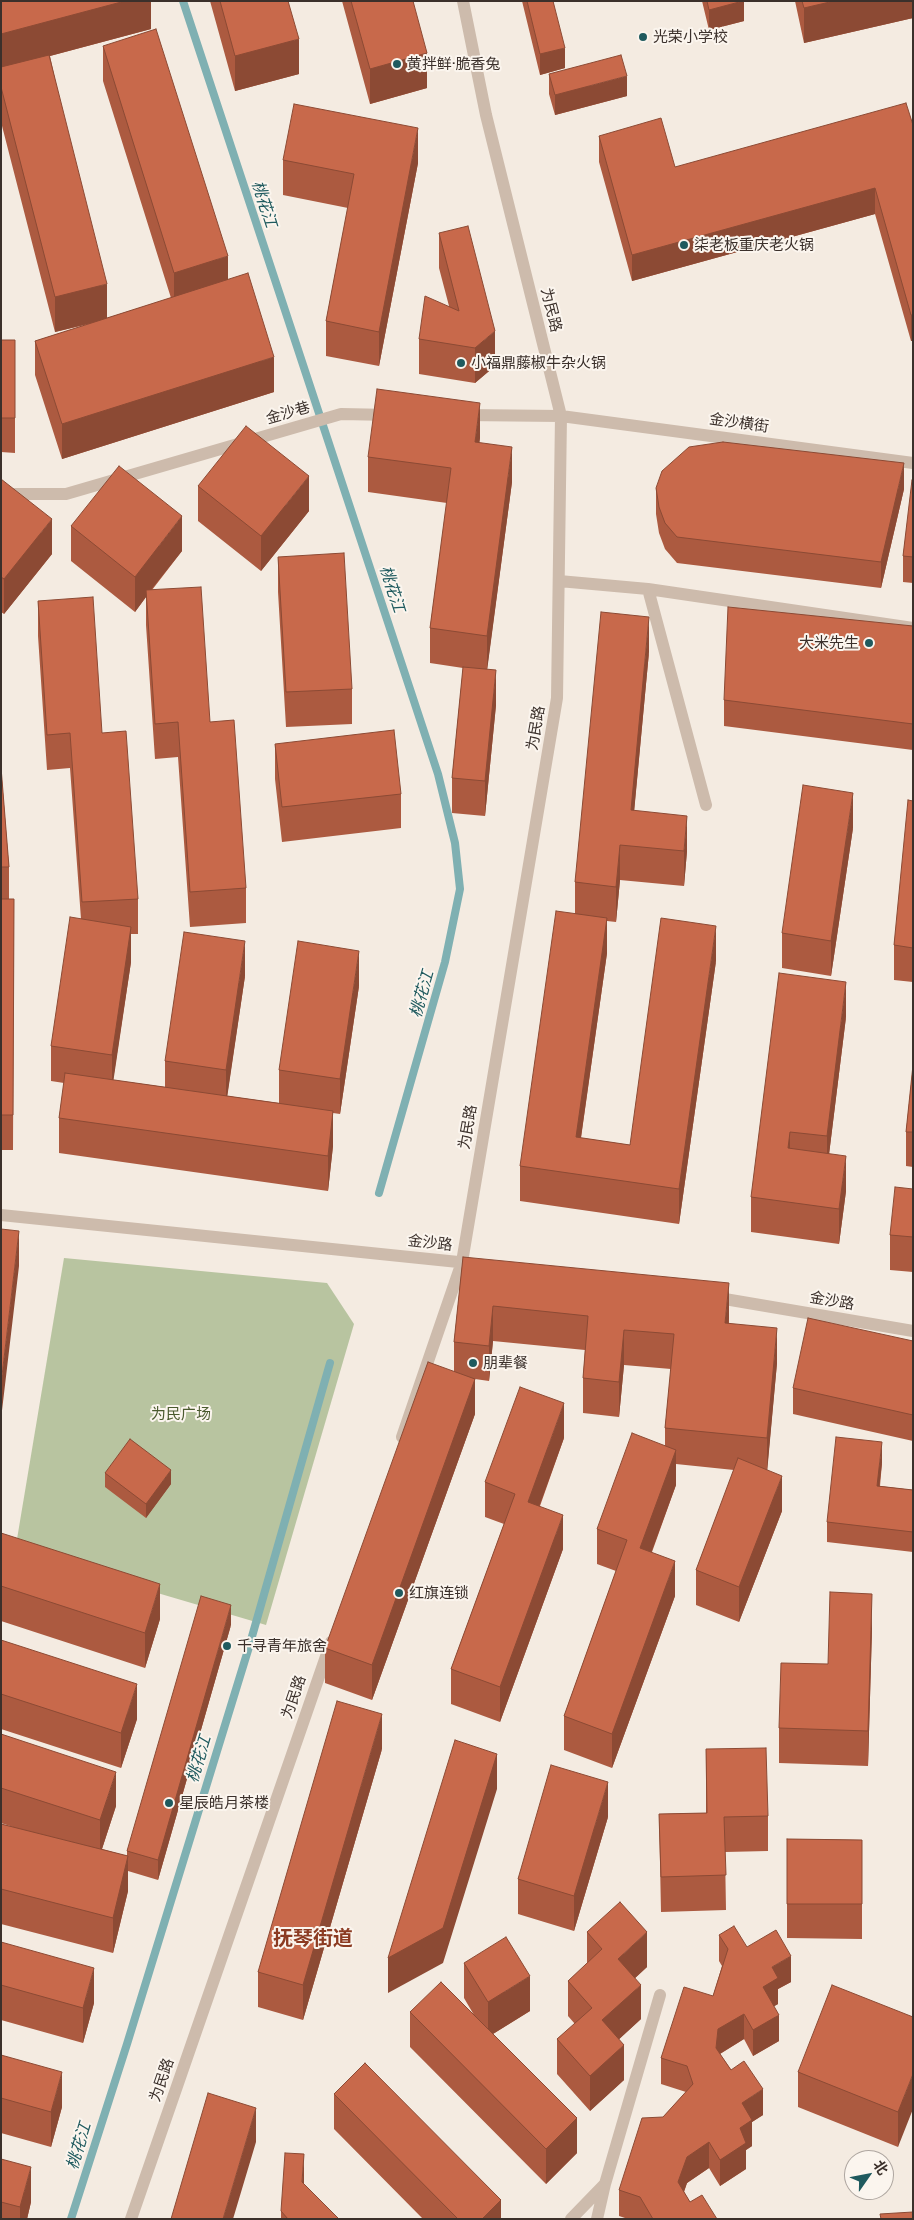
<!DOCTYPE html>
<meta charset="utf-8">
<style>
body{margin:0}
#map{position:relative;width:914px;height:2220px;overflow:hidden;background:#f4ebe1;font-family:"Public Sans","Noto Sans SC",sans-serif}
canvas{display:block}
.frame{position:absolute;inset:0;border:2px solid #3b302b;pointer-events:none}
.north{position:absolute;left:844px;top:2150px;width:50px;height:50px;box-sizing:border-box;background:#fbf5ee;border:1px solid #aea6a0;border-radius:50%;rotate:57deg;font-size:14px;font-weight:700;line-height:20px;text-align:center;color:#3b302b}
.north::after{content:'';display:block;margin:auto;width:18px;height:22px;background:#1f5a5e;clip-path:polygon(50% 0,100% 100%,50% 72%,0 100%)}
</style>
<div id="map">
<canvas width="914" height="2220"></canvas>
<div class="frame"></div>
<div class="north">北</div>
</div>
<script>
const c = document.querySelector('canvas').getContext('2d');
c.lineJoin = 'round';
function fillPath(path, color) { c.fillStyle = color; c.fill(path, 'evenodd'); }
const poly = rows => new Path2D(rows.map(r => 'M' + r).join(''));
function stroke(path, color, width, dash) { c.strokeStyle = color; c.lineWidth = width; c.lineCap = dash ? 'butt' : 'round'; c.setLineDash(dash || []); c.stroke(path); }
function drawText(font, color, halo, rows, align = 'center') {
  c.font = font + ' "Public Sans","Noto Sans SC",sans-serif'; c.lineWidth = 4; c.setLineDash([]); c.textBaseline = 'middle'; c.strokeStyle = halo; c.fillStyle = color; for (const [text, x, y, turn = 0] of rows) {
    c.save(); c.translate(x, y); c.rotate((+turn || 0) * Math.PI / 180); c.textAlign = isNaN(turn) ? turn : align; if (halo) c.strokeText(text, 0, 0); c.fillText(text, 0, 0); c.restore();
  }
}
fillPath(poly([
 [64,1258,327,1283,354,1324,266,1625,15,1551]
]), '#b8c4a0');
stroke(poly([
 [183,1,438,774,455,843,460,889,445,962,379,1193],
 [71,2219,127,2044,249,1647,330,1363]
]), '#7fb0b2', 8);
stroke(poly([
 [463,415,561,416,913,463],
 [1,494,66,494,341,414,391,415],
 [559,581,648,589,706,805],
 [648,589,913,628],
 [1,1215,468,1263],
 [713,1297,913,1331],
 [402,1437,462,1262,557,698,561,416,486,115,463,1],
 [131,2219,331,1642],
 [571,2219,604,2185],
 [597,2219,605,2184,660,1995]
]), '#cdbbac', 12);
fillPath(poly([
 [1,1,151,1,151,29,50,56,107,318,171,298,103,81,103,46,228,279,274,392,62,459,35,375,35,341,89,324,55,332,1,122],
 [210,1,288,1,299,74,235,91],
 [342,1,413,1,427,88,370,104],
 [522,1,553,1,565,68,540,75],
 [702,1,744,1,744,21,709,30],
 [795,1,913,1,913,18,804,43],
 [549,74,627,96,555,115,549,94],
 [913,125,911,341,875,214,632,281,599,162,599,136,675,167],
 [283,160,418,163,379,366,326,356,326,321,348,208,283,195],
 [439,233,495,366,475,383,419,374,419,339,449,306,439,268],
 [1,340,15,340,15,453,1,452],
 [480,438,479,443,512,482,487,669,496,705,485,816,452,813,452,778,463,668,430,663,430,628,447,503,368,492,368,457],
 [1,479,52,554,4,614,1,612],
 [913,480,913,583,903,582,903,556],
 [198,486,309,511,261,571,198,521],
 [656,488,904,489,881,588,677,563,665,549,659,533,656,514],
 [71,526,182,551,152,590,210,722,246,888,246,923,190,927,178,757,155,759,146,625,146,597,135,612,71,561],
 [278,557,352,689,352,724,286,727,278,592],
 [38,601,102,733,138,899,138,934,131,934,131,962,113,1080,165,1087,165,1061,245,976,227,1096,279,1103,279,1070,359,986,340,1114,333,1113,333,1146,328,1191,59,1153,59,1118,64,1083,51,1081,51,1046,81,919,70,768,47,770,38,636],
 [913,626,913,750,724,726,724,700],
 [649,652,634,811,687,851,684,886,620,880,616,922,607,921,607,953,581,1138,630,1145,716,961,679,1224,520,1201,520,1166,575,914,575,882],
 [275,744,401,794,401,828,282,842,275,779],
 [1,767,9,867,9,899,14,899,13,1150,1,1150],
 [913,801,913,982,894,980,894,945],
 [853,828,831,976,782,968,782,933],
 [846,1017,829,1154,846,1191,839,1244,751,1232,751,1197],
 [913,1065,913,1167,906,1166,906,1132],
 [913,1189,913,1272,890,1270,890,1235],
 [463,1257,729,1318,729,1323,777,1363,767,1470,782,1511,739,1622,696,1605,696,1570,734,1470,676,1464,676,1485,652,1552,675,1596,612,1768,564,1750,564,1716,616,1571,597,1564,597,1529,665,1445,665,1428,671,1369,624,1365,619,1417,583,1413,583,1378,585,1350,493,1341,489,1381,475,1379,475,1414,372,1700,325,1683,325,1648,454,1371,454,1342],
 [913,1341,913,1441,793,1414,793,1388],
 [564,1438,540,1506,563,1549,500,1722,451,1704,451,1669,504,1524,485,1517,485,1482],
 [882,1463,880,1486,913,1490,913,1552,827,1542,827,1522],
 [105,1473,171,1484,146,1518,105,1487],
 [1,1533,160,1619,145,1668,1,1621],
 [231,1625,158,1880,128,1871,128,1891,113,1953,1,1924,1,1824,13,1827,1,1823,1,1734,116,1806,102,1849,127,1856,127,1851],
 [872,1629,868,1766,779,1763,779,1728,828,1664],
 [1,1640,137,1719,121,1768,1,1729],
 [382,1749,303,2020,258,2007,258,1972],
 [706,1749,768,1816,768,1851,725,1852,726,1910,661,1912,659,1814,706,1813],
 [608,1817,574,1931,518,1914,518,1879],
 [787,1839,862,1840,862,1939,787,1938],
 [587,1932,647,1967,635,1978,641,2019,619,2039,624,2080,590,2111,557,2074,557,2039,575,2024,568,2016,568,1981,587,1964],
 [719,1935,747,1947,791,1982,778,1989,778,2004,774,2006,779,2041,753,2056,744,2039,720,2054,763,2115,752,2122,752,2146,746,2150,746,2169,720,2186,709,2168,687,2183,684,2192,690,2202,717,2219,628,2219,619,2216,619,2190,663,2117,686,2092,661,2084,661,2058,713,1996,722,1966,719,1961],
 [1,1942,94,2003,83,2043,1,2020],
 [464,1963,530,2011,493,2034,577,2153,546,2184,410,2047,410,2012,474,2015,464,1998],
 [913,2017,898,2147,798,2107,798,2072],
 [1,2055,62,2107,51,2147,1,2133],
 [334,2094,501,2219,423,2219,334,2129],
 [1,2159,31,2202,27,2219,1,2219],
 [304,2184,339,2219,281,2219,281,2211]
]), '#ac5a40');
fillPath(poly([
 [125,1,151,1,151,29,1,69,1,34],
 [744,1,744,21,709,30,709,10],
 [834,1,913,1,913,18,804,43,804,8],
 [299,39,299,74,235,91,235,56],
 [565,48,565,68,540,75,540,54],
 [427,53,427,88,370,104,370,69],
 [627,76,627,96,555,115,555,95],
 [418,128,418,163,379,366,379,332],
 [875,188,875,214,632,281,632,255],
 [228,256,228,291,174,308,174,273],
 [107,284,107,319,55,332,55,297],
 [911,315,913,315,913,341,911,341],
 [495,331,495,366,475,383,475,348],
 [274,357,274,392,62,459,62,424],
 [480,403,480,438,475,477,475,442],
 [512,447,512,482,487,671,487,636],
 [904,463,904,489,881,588,881,562],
 [309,476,309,511,261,571,261,536],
 [182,516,182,551,146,596,146,590,146,597,135,612,135,577],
 [52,519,52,554,4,614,4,579],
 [649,617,649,652,631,845,631,810],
 [496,670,496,705,485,816,485,781],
 [853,793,853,828,831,976,831,941],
 [687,816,687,851,684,886,684,851],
 [620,845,620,880,616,922,616,887],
 [607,918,607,953,576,1172,576,1137],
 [716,926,716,961,679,1224,679,1189],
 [131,927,131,962,112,1090,112,1055],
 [245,941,245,976,226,1105,226,1070],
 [359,951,359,986,340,1114,340,1079],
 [846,982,846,1017,827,1171,827,1136],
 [333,1111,333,1146,328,1191,328,1156],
 [790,1132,790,1167,788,1148],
 [846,1156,846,1191,839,1244,839,1209],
 [19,1231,19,1266,1,1419,1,1384],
 [729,1283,729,1318,725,1357,725,1323],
 [493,1306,493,1341,489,1381,489,1346],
 [777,1328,777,1363,767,1473,767,1438],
 [624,1330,624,1365,619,1417,619,1382],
 [475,1379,475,1414,372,1700,372,1665],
 [564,1403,564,1438,528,1537,528,1502],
 [882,1442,882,1463,877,1506,877,1486],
 [676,1450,676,1485,640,1583,640,1548],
 [171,1470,171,1484,146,1518,146,1504],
 [782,1476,782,1511,739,1622,739,1587],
 [563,1515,563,1549,500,1722,500,1687],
 [675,1561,675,1596,612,1768,612,1734],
 [160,1584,160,1619,145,1668,145,1633],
 [872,1594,872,1629,868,1766,868,1731],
 [231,1605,231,1625,158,1880,158,1860],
 [137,1684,137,1719,121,1768,121,1733],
 [382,1714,382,1749,303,2020,303,1985],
 [497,1754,497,1789,443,1963,388,1993,388,1958],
 [116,1772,116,1806,100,1855,100,1820],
 [608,1782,608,1817,574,1931,574,1896],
 [128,1856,128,1891,113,1953,113,1918],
 [647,1932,647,1967,618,1994,618,1959],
 [791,1956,791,1982,778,1989,778,2004,763,2013,763,1987,772,1967],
 [94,1968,94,2003,83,2043,83,2008],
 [530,1976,530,2011,488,2037,488,2002],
 [641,1985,641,2019,602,2055,602,2020],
 [744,2014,744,2039,718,2055,716,2048,718,2029],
 [779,2015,779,2041,753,2056,753,2030],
 [624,2045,624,2080,590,2111,590,2076],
 [62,2072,62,2107,51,2147,51,2112],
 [913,2074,913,2109,898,2147,898,2112],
 [763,2089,763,2115,752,2122,752,2146,746,2150,746,2169,720,2186,720,2160,740,2128,742,2103],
 [256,2108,256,2142,233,2219,223,2219],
 [577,2118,577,2153,546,2184,546,2149],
 [709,2142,709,2168,687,2183,678,2208,678,2182,687,2157],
 [304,2154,304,2189,302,2182],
 [31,2167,31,2202,27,2219,20,2219,20,2207],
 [501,2200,501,2219,482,2219]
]), '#8c4a34');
const building = poly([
 [1,1,125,1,1,34,1,1],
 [220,1,288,1,299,39,235,56,220,1],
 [351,1,413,1,427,53,370,69,351,1],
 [527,1,553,1,565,48,540,54,527,1],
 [707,1,743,1,709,10,707,1],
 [802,1,834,1,804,8,802,1],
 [156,29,228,256,174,273,103,46,156,29],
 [49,55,107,284,55,297,1,87,1,67,49,55],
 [621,55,627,76,555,95,549,74,621,55],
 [906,103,913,125,913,315,911,315,875,188,632,255,599,136,661,118,675,167,906,103],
 [294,104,418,128,379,332,326,321,354,174,283,160,294,104],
 [468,226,495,331,475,348,419,339,425,296,459,311,439,233,468,226],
 [248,273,274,357,62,424,35,341,248,273],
 [1,340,15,340,15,418,1,418,1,340],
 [377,389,480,403,475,442,512,447,487,636,430,628,451,468,368,457,377,389],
 [246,426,309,476,261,536,198,486,246,426],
 [723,442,904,463,881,562,677,537,665,523,659,507,656,488,662,471,689,447,723,442],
 [119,466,182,516,135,577,71,526,119,466],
 [1,479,52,519,4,579,1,577,1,479],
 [912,480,913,480,913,557,903,556,912,480],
 [344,553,352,689,286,692,278,557,344,553],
 [201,587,210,722,234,720,246,888,190,892,178,722,155,724,146,590,201,587],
 [93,597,102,733,126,731,138,899,82,902,70,733,47,735,38,601,93,597],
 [728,607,913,626,913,724,724,700,728,607],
 [601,612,649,617,631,810,687,816,684,851,620,845,616,887,575,882,601,612],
 [463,667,496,670,485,781,452,778,463,667],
 [394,730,401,794,282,807,275,744,394,730],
 [1,767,9,867,1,867,1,767],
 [803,785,853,793,831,941,782,933,803,785],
 [908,800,913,801,913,948,894,945,908,800],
 [1,899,14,899,13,1115,1,1115,1,899],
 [556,911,607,918,576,1137,630,1145,661,918,716,926,679,1189,520,1166,556,911],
 [70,917,131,927,112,1055,51,1046,70,917],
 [184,932,245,941,226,1070,165,1061,184,932],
 [298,941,359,951,340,1079,279,1070,298,941],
 [779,973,846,982,827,1136,790,1132,788,1148,846,1156,839,1209,751,1197,779,973],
 [913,1065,913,1132,906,1132,913,1065],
 [65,1073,333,1111,328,1156,59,1118,65,1073],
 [895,1187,913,1189,913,1237,890,1235,895,1187],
 [1,1229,19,1231,1,1384,1,1229],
 [463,1257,729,1283,725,1323,777,1328,767,1438,665,1428,674,1334,624,1330,619,1382,583,1378,588,1316,493,1306,489,1346,454,1342,463,1257],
 [808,1318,913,1341,913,1415,793,1388,808,1318],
 [428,1362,475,1379,372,1665,325,1648,428,1362],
 [520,1387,564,1403,528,1502,563,1515,500,1687,451,1669,515,1494,485,1482,520,1387],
 [632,1433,676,1450,640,1548,675,1561,612,1734,564,1716,627,1540,597,1529,632,1433],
 [836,1437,882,1442,877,1486,913,1490,913,1532,827,1522,836,1437],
 [130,1439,171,1470,146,1504,105,1473,130,1439],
 [738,1458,782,1476,739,1587,696,1570,738,1458],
 [1,1533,160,1584,145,1633,1,1586,1,1533],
 [830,1592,872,1594,868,1731,779,1728,781,1663,828,1664,830,1592],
 [201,1596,231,1605,158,1860,127,1851,201,1596],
 [1,1640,137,1684,121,1733,1,1694,1,1640],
 [337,1701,382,1714,303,1985,258,1972,337,1701],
 [1,1734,116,1772,100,1820,1,1788,1,1734],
 [455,1740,497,1754,443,1928,388,1958,455,1740],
 [766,1748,768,1816,724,1817,726,1875,661,1877,659,1814,707,1813,706,1749,766,1748],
 [551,1765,608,1782,574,1896,518,1879,551,1765],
 [1,1824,128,1856,113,1918,1,1889,1,1824],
 [787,1839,862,1840,862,1904,787,1904,787,1839],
 [620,1902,647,1932,618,1959,641,1985,602,2020,624,2045,590,2076,557,2039,592,2008,568,1981,602,1949,587,1932,620,1902],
 [734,1926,747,1947,776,1930,791,1956,772,1967,778,1978,763,1987,779,2015,753,2030,744,2014,718,2029,716,2048,731,2070,744,2061,763,2089,742,2103,752,2120,740,2128,746,2143,720,2160,709,2142,687,2157,678,2182,690,2202,702,2195,717,2219,653,2219,640,2197,619,2190,642,2118,663,2117,693,2084,687,2066,661,2058,684,1987,713,1996,728,1949,719,1935,734,1926],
 [506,1937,530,1976,488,2002,464,1963,506,1937],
 [1,1942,94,1968,83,2008,1,1985,1,1942],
 [441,1982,577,2118,546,2149,410,2012,441,1982],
 [832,1985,913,2017,913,2074,898,2112,798,2072,832,1985],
 [1,2055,62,2072,51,2112,1,2098,1,2055],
 [365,2063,501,2200,482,2219,458,2219,334,2094,365,2063],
 [208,2093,256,2108,223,2219,171,2219,208,2093],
 [285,2153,304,2154,302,2182,339,2219,288,2219,281,2211,285,2153],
 [1,2159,31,2167,20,2207,1,2202,1,2159],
 [913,2212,913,2219,881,2219,880,2214,913,2212]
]);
fillPath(building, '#c8694b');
stroke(building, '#8c4a34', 1);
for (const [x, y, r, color] of [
 [643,37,5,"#1f5a5e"],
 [397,64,5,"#1f5a5e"],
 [684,245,5,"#1f5a5e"],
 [461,363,5,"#1f5a5e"],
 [869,643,5,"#1f5a5e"],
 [473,1363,5,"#1f5a5e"],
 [399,1593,5,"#1f5a5e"],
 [227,1646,5,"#1f5a5e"],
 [169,1803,5,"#1f5a5e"]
]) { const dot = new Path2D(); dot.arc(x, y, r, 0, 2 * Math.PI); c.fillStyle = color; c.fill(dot); stroke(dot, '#fbf5ee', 2); }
drawText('15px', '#3b302b', '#fbf5ee', [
 ["光荣小学校",653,37],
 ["黄拌鲜·脆香兔",407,64],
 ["柒老板重庆老火锅",694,245],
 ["小福鼎藤椒牛杂火锅",471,363],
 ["大米先生",859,643,"right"],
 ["朋辈餐",483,1363],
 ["红旗连锁",409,1593],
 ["千寻青年旅舍",237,1646],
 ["星辰皓月茶楼",179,1803]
], 'left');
drawText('15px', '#3b302b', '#fbf5ee', [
 ["为民路",551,310,76],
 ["金沙巷",288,413,-16],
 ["金沙横街",739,423,8],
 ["为民路",536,728,-80],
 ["为民路",468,1127,-80],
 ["金沙路",430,1243,6],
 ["金沙路",832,1301,10],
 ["为民路",294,1697,-71],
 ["为民路",162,2080,-71]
]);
drawText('15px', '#4a5a2e', '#fbf5ee', [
 ["为民广场",181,1414]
]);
drawText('italic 16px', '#1f5a5e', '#fbf5ee', [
 ["桃花江",264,204,72],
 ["桃花江",392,589,72],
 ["桃花江",422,994,-74],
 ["桃花江",199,1759,-73],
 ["桃花江",79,2146,-73]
]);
drawText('bold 20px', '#8c3b22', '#fbf5ee', [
 ["抚琴街道",313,1939]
]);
</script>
